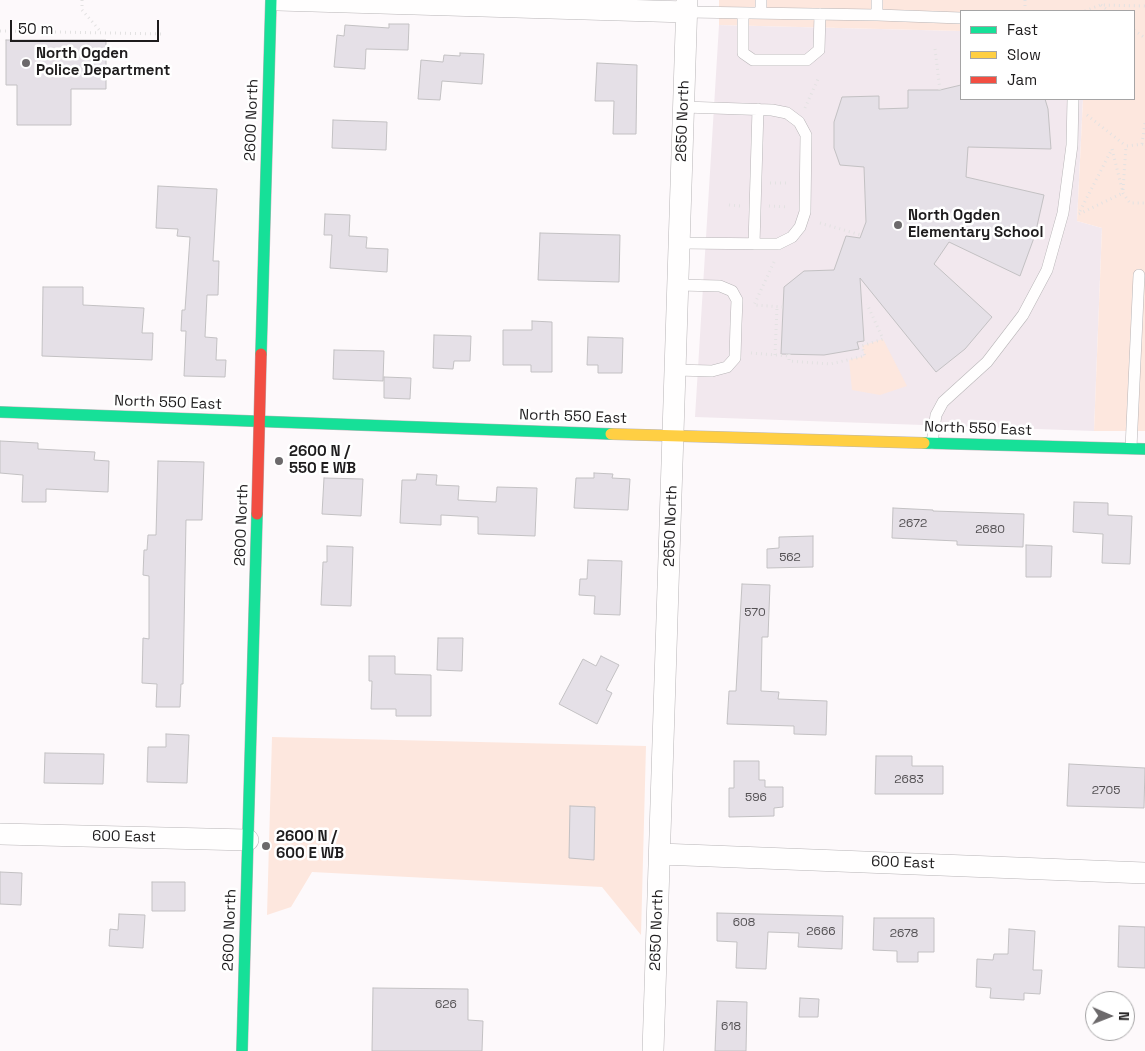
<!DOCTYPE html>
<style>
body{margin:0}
#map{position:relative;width:1145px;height:1051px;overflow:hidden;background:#fdf9fb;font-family:"Space Grotesk",sans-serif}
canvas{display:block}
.legend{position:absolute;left:960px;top:10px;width:175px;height:90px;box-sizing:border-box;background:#fff;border:1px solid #a5a4a5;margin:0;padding:6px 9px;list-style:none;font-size:15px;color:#1e1c1d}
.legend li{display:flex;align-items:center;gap:10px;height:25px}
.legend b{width:25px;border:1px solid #a5a4a5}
.north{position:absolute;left:1085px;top:991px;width:50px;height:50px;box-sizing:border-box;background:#fff;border:1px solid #a5a4a5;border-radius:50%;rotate:91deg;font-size:14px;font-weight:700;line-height:20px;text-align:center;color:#1e1c1d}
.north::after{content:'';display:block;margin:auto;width:18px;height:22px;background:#6c696b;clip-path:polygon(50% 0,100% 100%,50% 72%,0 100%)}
.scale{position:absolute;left:10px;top:20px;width:149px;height:22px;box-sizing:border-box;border:2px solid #1e1c1d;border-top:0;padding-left:6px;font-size:15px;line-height:18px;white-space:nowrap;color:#1e1c1d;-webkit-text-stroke:4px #fff;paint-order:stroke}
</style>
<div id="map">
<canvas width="1145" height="1051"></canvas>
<ul class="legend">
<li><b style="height:6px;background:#16e098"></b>Fast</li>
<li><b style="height:6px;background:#ffcf43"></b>Slow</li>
<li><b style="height:6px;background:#f24e42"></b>Jam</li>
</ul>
<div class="north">N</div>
<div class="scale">50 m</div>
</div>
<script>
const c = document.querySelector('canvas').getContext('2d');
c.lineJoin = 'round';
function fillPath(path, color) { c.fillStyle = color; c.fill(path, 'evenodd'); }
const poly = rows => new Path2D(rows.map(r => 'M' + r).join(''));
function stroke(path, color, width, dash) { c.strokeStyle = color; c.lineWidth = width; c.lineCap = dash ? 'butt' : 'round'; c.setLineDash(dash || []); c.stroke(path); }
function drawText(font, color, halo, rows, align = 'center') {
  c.font = font + ' "Space Grotesk",sans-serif'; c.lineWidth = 5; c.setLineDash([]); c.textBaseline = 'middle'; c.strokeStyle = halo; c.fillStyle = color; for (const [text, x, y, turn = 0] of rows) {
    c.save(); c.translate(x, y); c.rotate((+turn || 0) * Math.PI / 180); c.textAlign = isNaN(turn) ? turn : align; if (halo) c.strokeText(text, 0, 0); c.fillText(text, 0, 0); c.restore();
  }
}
fillPath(poly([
 [719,25,961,31,961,99,1083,99,1077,221,1102,228,1094,431,695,417]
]), '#f2e8ee');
fillPath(poly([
 [719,0,1145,0,1145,431,1094,431,1102,228,1077,221,1083,99,1134,99,1134,11,961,11,961,31,719,25],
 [883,339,907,386,880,395,852,390,849,360,865,356,862,346],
 [272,737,646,746,641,935,602,887,312,872,291,907,267,915]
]), '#fde7de');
const building = poly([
 [389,24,409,24,408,50,366,49,365,69,334,67,337,35,344,36,345,25,389,28,389,24],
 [6,40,106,40,106,89,71,89,71,125,17,125,17,85,6,85,6,40],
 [460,53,484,54,482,84,442,81,440,100,418,99,421,60,443,62,444,55,460,56,460,53],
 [597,63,637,65,636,134,613,134,614,101,595,101,597,63],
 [961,85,961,99,1045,99,1048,109,1051,149,968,147,966,177,1044,195,1035,235,1020,276,949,242,934,264,992,317,965,349,936,372,860,278,864,341,857,342,859,349,824,355,781,354,784,287,804,271,834,270,846,236,860,238,866,222,864,167,840,165,834,148,834,122,842,97,879,96,879,109,908,108,908,90,940,90,961,85],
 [333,120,387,122,386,150,332,148,333,120],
 [158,186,217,189,213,261,219,261,218,295,207,295,205,337,217,338,216,360,226,360,225,377,184,376,186,331,181,331,182,310,185,310,190,237,177,236,178,229,156,228,158,186],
 [325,214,350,215,349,236,367,237,366,248,388,249,387,272,330,268,332,235,324,235,325,214],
 [540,233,620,235,619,282,538,280,540,233],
 [43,287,83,287,83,305,144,308,142,333,153,333,152,360,42,356,43,287],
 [532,321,552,322,552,372,531,372,531,365,503,365,503,330,532,330,532,321],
 [434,335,471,336,470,361,454,361,453,369,433,368,434,335],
 [588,337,623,338,622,373,598,373,598,365,587,365,588,337],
 [334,350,384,351,383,381,333,379,334,350],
 [384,377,411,378,410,399,384,398,384,377],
 [0,441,38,443,38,449,95,452,94,460,109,461,108,492,46,489,46,502,22,502,23,475,0,473,0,441],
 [158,461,204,462,202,520,186,520,183,684,181,684,180,707,156,707,157,684,142,683,143,638,149,639,149,576,143,575,144,550,147,550,148,535,156,535,158,461],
 [594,473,613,474,612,478,630,479,628,510,574,508,576,478,594,478,594,473],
 [417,474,437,475,436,485,459,486,458,500,496,502,497,487,537,488,535,536,478,534,478,517,441,515,441,525,400,523,402,480,416,480,417,474],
 [324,478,363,479,361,516,322,514,324,478],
 [1074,502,1108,503,1108,515,1132,516,1130,564,1102,563,1103,534,1073,532,1074,502],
 [893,508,933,510,933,511,1024,514,1023,547,957,545,957,541,892,538,893,508],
 [813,536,813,567,767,568,767,549,779,548,779,537,813,536],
 [1026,545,1052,546,1051,577,1026,577,1026,545],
 [327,546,353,547,351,606,321,605,323,562,327,562,327,546],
 [588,560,622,561,620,615,594,614,595,596,579,595,580,579,587,579,588,560],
 [742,584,770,585,768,637,762,637,761,691,779,692,778,699,827,701,826,735,794,734,794,726,727,724,729,691,736,691,742,584],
 [438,638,463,638,462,671,437,670,438,638],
 [369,656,395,656,395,674,431,675,431,716,396,716,396,709,371,709,372,681,369,681,369,656],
 [601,656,619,665,606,690,612,693,597,724,559,704,583,659,596,666,601,656],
 [166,734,189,735,187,783,147,782,148,747,166,747,166,734],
 [45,753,104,754,103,784,44,783,45,753],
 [876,756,912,756,912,766,943,766,943,794,875,794,876,756],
 [734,761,759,761,759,780,765,780,765,787,783,787,783,807,774,808,774,816,729,817,729,788,734,788,734,761],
 [1069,764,1145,768,1144,808,1067,806,1069,764],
 [570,806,595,807,594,860,569,858,570,806],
 [0,872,22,873,21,905,0,904,0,872],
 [152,882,185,882,185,911,152,911,152,882],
 [717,913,843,916,842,949,798,947,799,933,768,932,766,969,736,968,737,942,717,941,717,913],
 [119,914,145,915,143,948,109,946,110,929,118,930,119,914],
 [874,918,934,918,934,952,918,952,918,962,897,962,897,951,873,950,874,918],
 [1119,926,1145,927,1145,968,1118,967,1119,926],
 [1009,929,1035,931,1033,970,1042,970,1040,994,1024,993,1024,1000,990,998,991,988,976,987,977,959,993,960,994,954,1008,954,1009,929],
 [373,988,468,989,468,1020,483,1021,482,1051,372,1051,373,988],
 [800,998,819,999,818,1017,799,1017,800,998],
 [717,1001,747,1002,746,1051,715,1051,717,1001]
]);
fillPath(building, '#e5e0e7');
stroke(building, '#c3c1c3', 1);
const lane = poly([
 [877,0,877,15,961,18],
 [687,12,877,15],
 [743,13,743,53,753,60,807,60,819,50,820,14],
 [761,13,761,0],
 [679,243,778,244,792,237,800,227,805,212,806,135,799,122,787,113,772,110,684,107],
 [754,244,758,109],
 [675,370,712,371,727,367,735,358,736,324,737,300,732,291,720,286,678,285],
 [932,443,936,415,943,402,987,362,1023,315,1047,270,1063,213,1072,145,1073,99],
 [1131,448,1139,275]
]);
const street = poly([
 [278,0,687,12],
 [0,834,248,840],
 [660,854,1145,873],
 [653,1051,687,0]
]);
const fast = poly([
 [261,354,271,0],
 [0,412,611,434],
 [924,443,1145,449],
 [242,1051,257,514]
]);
const slow = poly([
 [611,434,924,443]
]);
const jam = poly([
 [257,514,261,354]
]);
stroke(lane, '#b8b5b7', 12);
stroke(street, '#b8b5b7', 22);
stroke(fast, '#b8b5b7', 12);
stroke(slow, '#b8b5b7', 12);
stroke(jam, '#b8b5b7', 12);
stroke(poly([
 [82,0,82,10,101,32],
 [1101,5,1109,11],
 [1025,11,1025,0],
 [1085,11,1100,5,1145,6],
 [1134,30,1145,38],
 [0,31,164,34],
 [935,49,940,90],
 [805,108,818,79],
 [1087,115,1126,146],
 [1142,144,1145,123],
 [770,183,790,183],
 [1123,190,1126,146,1145,144],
 [729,205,741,206],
 [769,206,789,207],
 [1080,211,1112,149,1123,193,1130,203,1145,203],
 [1079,214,1123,193],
 [820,223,861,235],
 [774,262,754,305,783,307],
 [751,353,789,356],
 [789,354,789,361,830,364,865,356,862,346,883,339,867,304],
 [775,355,777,307]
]), '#e3e2e2', 3, [1, 4]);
stroke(lane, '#fffefe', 11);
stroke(street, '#fffefe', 21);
stroke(fast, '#16e098', 11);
stroke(slow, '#ffcf43', 11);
stroke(jam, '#f24e42', 11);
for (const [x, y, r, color] of [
 [26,63,5,"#6c696b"],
 [898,225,5,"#6c696b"],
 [279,461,5,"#6c696b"],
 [266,846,5,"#6c696b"]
]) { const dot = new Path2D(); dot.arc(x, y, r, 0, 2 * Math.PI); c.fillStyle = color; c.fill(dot); stroke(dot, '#fff', 2); }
drawText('12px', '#535053', null, [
 ["2672",913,524],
 ["2680",990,530],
 ["562",790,558],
 ["570",755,613],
 ["2683",909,780],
 ["2705",1106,791],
 ["596",756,798],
 ["608",744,923],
 ["2666",821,932],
 ["2678",904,934],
 ["626",446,1005],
 ["618",731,1027]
]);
drawText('bold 15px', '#1e1c1d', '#fff', [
 ["North Ogden",36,54],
 ["Police Department",36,71],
 ["North Ogden",908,216],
 ["Elementary School",908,233],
 ["2600 N /",289,452],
 ["550 E WB",289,469],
 ["2600 N /",276,837],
 ["600 E WB",276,854]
], 'left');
drawText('15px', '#1e1c1d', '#fff', [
 ["2600 North",252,120,-88],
 ["2650 North",683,121,-88],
 ["North 550 East",168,403,2],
 ["North 550 East",573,417,2],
 ["North 550 East",978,429,2],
 ["2600 North",242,525,-88],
 ["2650 North",671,526,-88],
 ["600 East",124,837,1],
 ["600 East",903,863,2],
 ["2600 North",230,930,-88],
 ["2650 North",657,930,-88]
]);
</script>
